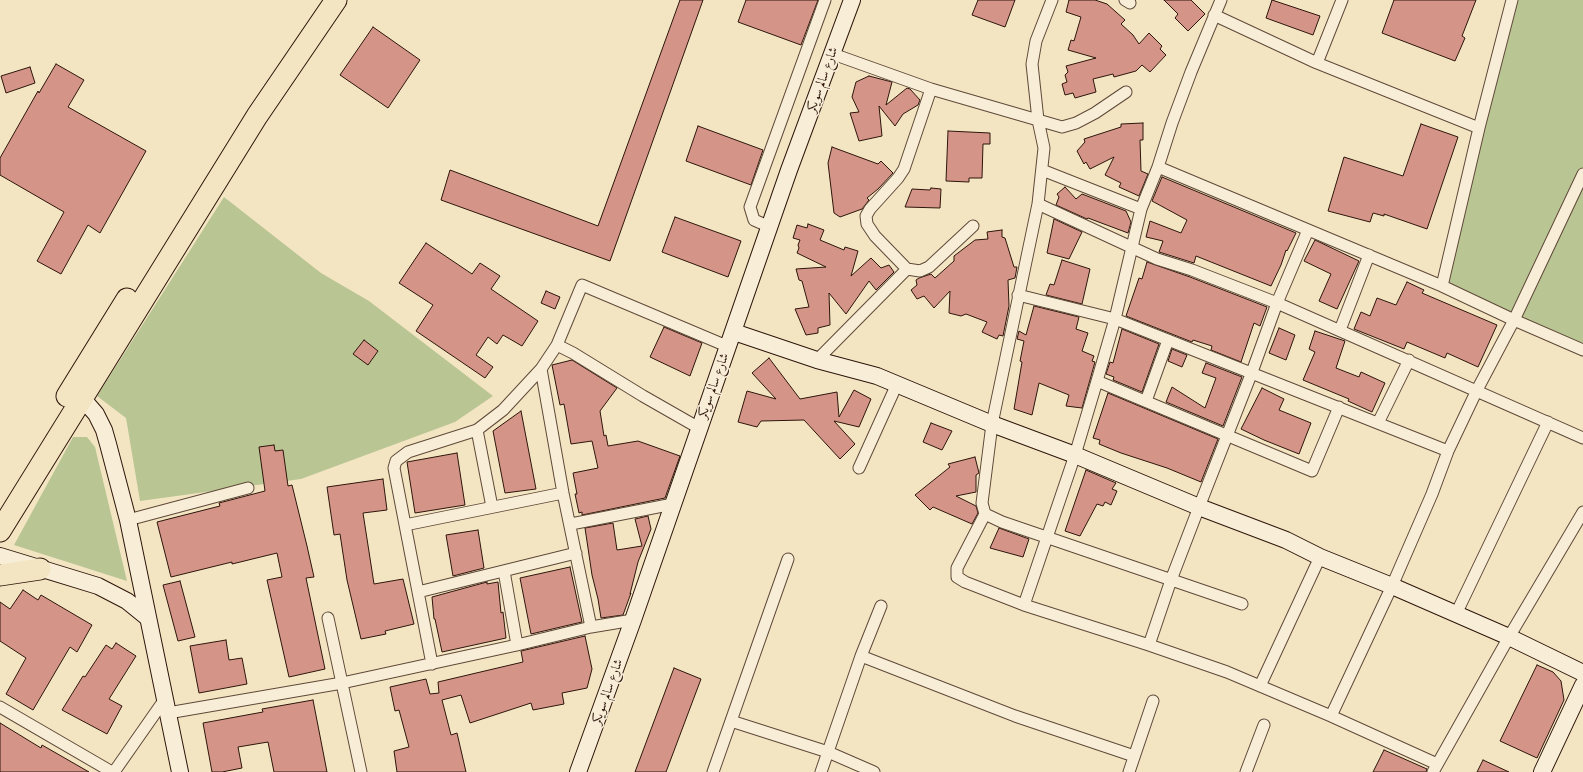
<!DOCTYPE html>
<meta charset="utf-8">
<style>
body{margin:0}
canvas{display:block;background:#f4e5c2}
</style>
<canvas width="1583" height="772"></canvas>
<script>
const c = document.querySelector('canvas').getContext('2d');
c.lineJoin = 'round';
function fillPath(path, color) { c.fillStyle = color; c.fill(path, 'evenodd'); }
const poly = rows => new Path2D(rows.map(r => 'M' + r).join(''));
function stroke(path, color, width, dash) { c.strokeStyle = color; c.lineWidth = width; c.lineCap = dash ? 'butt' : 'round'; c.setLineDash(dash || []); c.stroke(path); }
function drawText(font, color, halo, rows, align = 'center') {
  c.font = font + ' "Libre Bodoni",Amiri,serif'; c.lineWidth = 3; c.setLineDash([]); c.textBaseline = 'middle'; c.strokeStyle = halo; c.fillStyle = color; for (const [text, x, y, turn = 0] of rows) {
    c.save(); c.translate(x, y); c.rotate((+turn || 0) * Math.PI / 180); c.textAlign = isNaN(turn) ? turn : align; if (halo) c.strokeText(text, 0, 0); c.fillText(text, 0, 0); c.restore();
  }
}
fillPath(poly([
 [1513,0,1583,0,1583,169,1514,319,1443,286],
 [1583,176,1583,348,1515,320],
 [224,197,321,273,369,301,493,396,455,422,301,479,140,501,126,418,97,396],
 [73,437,87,437,95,447,127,581,14,545]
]), '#bac594');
const building = poly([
 [680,0,703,0,610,261,441,200,450,170,598,226,680,0],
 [746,0,818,0,801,45,738,22,746,0],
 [978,0,1015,0,1005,27,972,15,978,0],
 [1069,0,1095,0,1107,4,1125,20,1121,24,1133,35,1139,44,1149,33,1162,46,1160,49,1166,55,1150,72,1142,65,1136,71,1114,77,1113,74,1093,79,1096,92,1075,98,1073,93,1065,95,1062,84,1067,82,1065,75,1068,72,1066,66,1096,58,1068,50,1071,40,1074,41,1081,17,1066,12,1069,0],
 [1164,0,1191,0,1205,14,1188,31,1175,18,1178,14,1164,0],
 [1272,0,1320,16,1313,35,1266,18,1272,0],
 [1394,0,1476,0,1462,36,1465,38,1455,61,1382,33,1394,0],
 [373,27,420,60,388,108,340,75,373,27],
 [56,64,84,80,68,107,146,151,100,233,88,225,61,274,37,261,64,212,0,175,0,158,38,91,39,93,56,64],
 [30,67,35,83,6,93,1,76,30,67],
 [869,76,892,82,886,105,907,88,910,89,920,100,918,105,903,114,895,126,879,106,882,136,859,141,850,113,859,112,852,97,856,82,869,76],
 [1143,123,1143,140,1140,140,1141,171,1148,174,1139,196,1119,187,1121,183,1105,175,1114,157,1090,169,1086,162,1084,164,1077,151,1085,142,1084,139,1121,127,1121,124,1143,123],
 [1421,124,1458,137,1427,229,1384,214,1384,216,1373,213,1370,222,1328,211,1344,157,1403,176,1421,124],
 [698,126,763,150,751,185,686,161,698,126],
 [948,131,990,133,990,144,983,144,982,178,969,178,969,182,946,181,948,131],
 [832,147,878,164,881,161,893,173,878,189,867,198,869,200,862,209,840,217,834,213,828,163,832,147],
 [1162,177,1296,233,1287,251,1286,250,1281,265,1271,286,1196,256,1194,263,1159,252,1163,241,1146,237,1150,221,1181,233,1187,220,1152,201,1162,177],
 [1065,187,1076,199,1082,194,1126,211,1131,222,1128,233,1088,218,1087,219,1056,205,1059,197,1057,194,1065,187],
 [931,188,941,189,940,208,905,207,912,189,930,190,931,188],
 [675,217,741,241,728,277,662,252,675,217],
 [1054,219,1082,232,1069,259,1047,253,1054,219],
 [808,224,824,230,820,240,844,250,845,247,858,251,851,276,871,258,881,268,889,265,894,272,876,290,869,281,846,314,829,293,830,325,818,328,818,333,806,335,795,309,809,307,802,281,799,280,796,269,826,267,797,253,799,248,798,245,800,240,793,238,797,225,807,228,808,224],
 [1002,230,1002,237,1005,238,1014,267,1017,267,1015,278,1008,280,1009,306,1003,336,999,335,997,339,982,332,987,322,966,314,961,316,949,313,950,291,934,308,924,296,917,299,911,290,917,285,916,280,919,278,931,274,935,278,954,261,954,256,975,240,988,239,987,232,1002,230],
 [1315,240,1359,261,1337,309,1319,301,1331,274,1304,261,1315,240],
 [426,243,472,274,480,263,500,276,491,289,538,321,522,346,503,335,497,344,488,337,476,355,493,367,485,378,416,331,433,305,399,283,426,243],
 [1062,260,1090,269,1082,304,1046,295,1050,284,1054,285,1062,260],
 [1147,262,1190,277,1267,307,1260,326,1254,323,1241,362,1211,350,1212,346,1193,340,1192,342,1126,316,1139,278,1142,279,1147,262],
 [1407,282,1424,290,1422,293,1497,325,1478,367,1447,353,1445,358,1407,342,1404,349,1354,329,1361,312,1370,316,1377,298,1396,305,1407,282],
 [546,291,560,297,555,309,541,303,546,291],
 [1034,306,1079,317,1076,329,1088,333,1082,351,1094,356,1092,361,1095,362,1082,408,1066,406,1069,395,1039,383,1032,415,1014,409,1022,362,1020,361,1024,341,1017,339,1019,331,1026,335,1034,306],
 [664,327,702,343,690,376,650,357,664,327],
 [1279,328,1295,335,1286,360,1269,353,1279,328],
 [1122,329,1159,344,1142,392,1113,380,1114,377,1106,374,1110,362,1113,363,1122,329],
 [1315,331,1345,341,1336,368,1359,377,1361,372,1385,383,1372,412,1348,401,1349,399,1303,380,1315,352,1309,349,1315,331],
 [364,340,378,351,368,365,353,354,364,340],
 [1172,349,1187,355,1182,367,1168,361,1172,349],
 [769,358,800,399,837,392,839,417,854,390,871,399,859,427,834,421,855,444,840,459,804,420,761,421,757,427,738,422,747,391,776,399,752,373,769,358],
 [572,360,617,388,600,411,604,436,606,435,608,446,638,441,680,456,665,498,582,515,582,512,579,513,575,494,577,494,573,473,598,468,592,441,571,444,564,404,560,405,552,365,572,360],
 [1206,363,1242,377,1223,426,1166,402,1172,387,1205,408,1216,378,1202,373,1206,363],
 [1262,388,1284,399,1279,410,1311,423,1299,454,1264,440,1241,429,1262,388],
 [1108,393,1218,439,1201,482,1167,468,1121,453,1099,444,1100,440,1093,438,1108,393],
 [521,411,536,489,505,493,493,431,521,411],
 [931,423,952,431,942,450,923,442,931,423],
 [274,445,275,451,283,450,288,486,292,485,307,546,314,577,306,578,325,669,289,677,267,580,282,577,277,553,232,564,232,562,171,577,157,522,220,506,219,503,265,491,259,447,274,445],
 [457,453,465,505,415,513,407,462,457,453],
 [975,457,979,473,976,475,976,492,956,496,976,506,978,513,972,524,933,507,930,510,915,495,950,467,948,464,975,457],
 [1086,470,1116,483,1112,489,1117,491,1111,505,1105,502,1103,506,1097,504,1080,536,1065,531,1086,470],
 [383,479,387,510,363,513,374,584,403,579,414,624,385,631,386,634,361,639,347,580,340,534,334,535,327,487,383,479],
 [648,516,651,529,638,562,630,594,631,593,623,615,601,618,598,599,592,575,585,528,613,523,617,550,642,546,635,519,648,516],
 [999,528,1029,539,1023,557,990,548,999,528],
 [478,530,484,568,453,576,446,535,478,530],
 [570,567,582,622,531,634,520,578,570,567],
 [180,581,195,637,178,641,163,585,180,581],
 [487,582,487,584,498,582,501,613,503,612,506,638,442,652,435,619,434,619,432,597,487,582],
 [23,590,38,600,41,595,92,625,77,652,70,647,33,710,6,694,26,658,0,641,0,602,10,609,23,590],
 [585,636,592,669,587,688,562,693,564,704,533,710,531,703,470,723,461,695,442,700,451,735,457,733,466,772,397,772,394,751,409,747,399,710,395,711,390,687,426,679,430,694,439,693,438,682,523,662,521,651,585,636],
 [226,640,229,660,242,658,247,684,199,693,190,646,226,640],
 [116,643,136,656,109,699,122,706,107,734,62,710,83,676,85,677,106,645,112,649,116,643],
 [1537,665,1553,672,1561,681,1564,700,1537,758,1500,741,1537,665],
 [674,668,701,679,666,772,635,772,674,668],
 [313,700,327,772,274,772,268,742,238,747,242,768,222,772,212,772,203,723,263,712,262,709,313,700],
 [0,723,41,748,42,745,89,772,0,772,0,723],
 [1384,750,1427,769,1426,772,1373,772,1384,750],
 [1483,760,1509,772,1477,772,1483,760]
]);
fillPath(building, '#d49588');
stroke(building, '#2d150b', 1);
const street = poly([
 [1052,0,1036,41,1032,64,1038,120,1044,148,1038,204,992,424,982,503,985,514,1002,522,1242,604],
 [1125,0,1130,3],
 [1221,0,1191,72,1172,123,1158,167,1141,209,1115,319,1097,381,1075,455,1024,605,1149,645,1227,672,1331,716,1437,764],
 [1214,15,1317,63,1479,128],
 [833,54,931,89,1062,127,1076,123,1095,113,1126,92],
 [1317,63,1342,0],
 [1158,167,1442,286,1514,320,1583,350],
 [1042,170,1141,209],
 [1038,204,1157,259,1192,270,1277,303,1583,438],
 [770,227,754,220,750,207,825,0],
 [907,269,875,236,867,224,866,216,870,209,898,178,904,169,931,89],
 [1442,286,1479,128,1512,0],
 [1018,295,1115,319,1448,451],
 [1340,330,1369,255],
 [557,345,573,353,643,396,699,428],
 [817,360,907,269,920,271,929,267,973,226],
 [541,369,563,493,591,627],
 [1097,381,1312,471,1339,407],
 [1146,401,1168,340],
 [1378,423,1409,360],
 [477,430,492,507],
 [859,468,897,384],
 [985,514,957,568,957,577,965,582,1024,605],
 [128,520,248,488],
 [571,524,673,504],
 [405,525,563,493],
 [504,571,517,645],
 [418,592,576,553],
 [1456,614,1548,422],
 [328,618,361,772],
 [1149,645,1171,580,1199,507,1252,372,1277,303,1308,230],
 [861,656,1015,716,1134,756],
 [432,664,394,468,396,461,408,452,477,430,503,410,541,369,557,345,582,285,729,347],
 [1260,686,1320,557],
 [0,707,112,772],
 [168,713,342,683,517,645,591,627,633,620],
 [1331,716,1392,586,1432,494,1448,451,1477,390,1514,320,1583,174],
 [731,721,828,752,874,772],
 [114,772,165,699],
 [713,772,788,559],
 [821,772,861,656,881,606],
 [1129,772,1153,701],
 [1246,772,1264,725],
 [1433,772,1509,637,1583,512]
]);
const secondary = poly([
 [734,332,817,360,877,376,992,424,1075,455,1199,507,1286,540,1320,557,1392,586,1509,637,1583,673],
 [75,390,96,414,104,430,108,444,128,520,180,772],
 [0,556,98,586,127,601,148,618],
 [578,772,633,620,789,170,852,0],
 [1542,772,1583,685]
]);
const highway = poly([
 [67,396,127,299],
 [0,531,257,116,336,0],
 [0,575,40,569]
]);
stroke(street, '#5f4939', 13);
stroke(secondary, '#2d150b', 18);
stroke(highway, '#2d150b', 23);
stroke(street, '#f8eed7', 11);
stroke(secondary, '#f8eed7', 16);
stroke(highway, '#f4e5c2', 21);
drawText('13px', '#2d150b', '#f8eed7', [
 ["شارع سالم سويكر",823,80,-70],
 ["شارع سالم سويكر",714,386,-70],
 ["شارع سالم سويكر",608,692,-70]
]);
</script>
